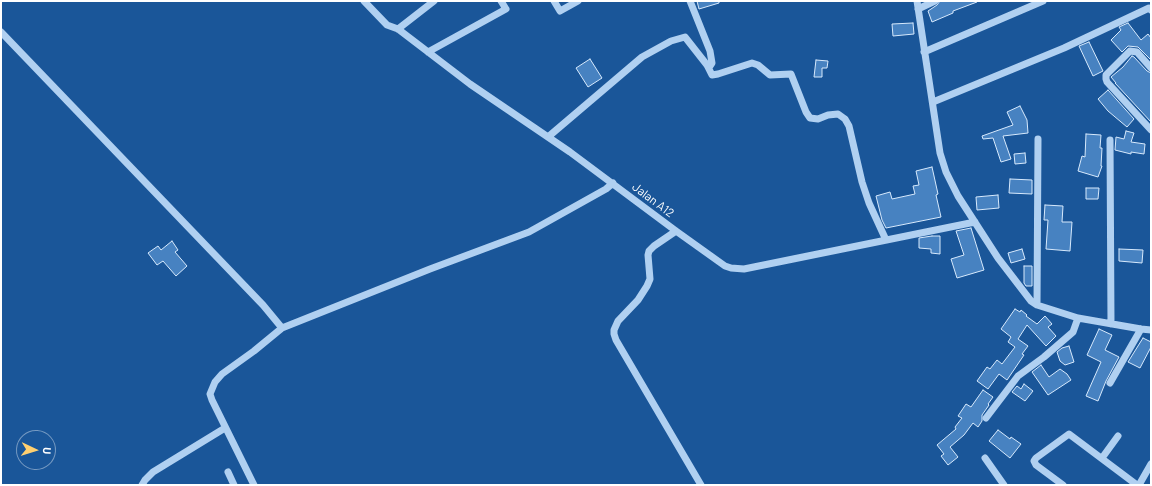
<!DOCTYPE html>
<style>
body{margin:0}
#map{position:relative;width:1152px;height:486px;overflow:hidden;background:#1a5699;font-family:Barlow,sans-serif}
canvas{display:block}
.frame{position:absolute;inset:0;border:2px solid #fff;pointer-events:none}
.north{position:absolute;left:16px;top:430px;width:40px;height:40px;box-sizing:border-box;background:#1a5699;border:1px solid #769ac2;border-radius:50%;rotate:94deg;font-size:11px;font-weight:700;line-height:16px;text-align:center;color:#fff}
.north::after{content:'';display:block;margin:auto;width:14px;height:18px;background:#ffd070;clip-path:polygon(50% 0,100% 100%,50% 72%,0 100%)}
</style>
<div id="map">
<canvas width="1152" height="486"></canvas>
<div class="frame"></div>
<div class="north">U</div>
</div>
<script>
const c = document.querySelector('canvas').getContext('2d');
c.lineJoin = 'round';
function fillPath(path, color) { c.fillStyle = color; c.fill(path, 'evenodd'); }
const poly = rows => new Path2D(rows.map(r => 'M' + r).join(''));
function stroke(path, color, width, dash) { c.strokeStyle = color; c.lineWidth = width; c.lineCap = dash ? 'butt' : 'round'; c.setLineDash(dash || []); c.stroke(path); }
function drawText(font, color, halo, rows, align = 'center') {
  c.font = font + ' Barlow,sans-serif'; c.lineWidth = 3; c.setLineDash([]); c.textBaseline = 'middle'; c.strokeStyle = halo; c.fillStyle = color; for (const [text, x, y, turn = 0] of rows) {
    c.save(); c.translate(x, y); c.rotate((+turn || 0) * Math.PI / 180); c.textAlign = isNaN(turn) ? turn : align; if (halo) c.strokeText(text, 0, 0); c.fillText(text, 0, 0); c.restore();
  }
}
const building = poly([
 [697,1,719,1,719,3,699,9,697,1],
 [940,1,977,1,977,2,953,11,953,13,932,22,928,11,937,5,940,1],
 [913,23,914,34,893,36,892,24,913,23],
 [1128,23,1141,40,1148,34,1151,38,1151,60,1138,47,1128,46,1122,52,1111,40,1121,30,1119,27,1128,23],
 [1089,42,1103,71,1093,76,1079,46,1089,42],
 [1132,56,1134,57,1147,71,1151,73,1151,122,1115,83,1116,83,1111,77,1123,67,1132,56],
 [590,59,602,78,588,87,576,68,590,59],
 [816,60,828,61,827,68,822,68,822,77,814,77,816,60],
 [1108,90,1134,119,1127,127,1108,111,1098,99,1108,90],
 [1020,106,1027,120,1028,133,1003,136,1011,159,1001,162,993,138,983,139,982,136,1013,125,1007,112,1020,106],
 [1126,131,1134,133,1131,142,1145,144,1144,154,1131,152,1131,154,1115,150,1116,137,1124,139,1126,131],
 [1086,134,1101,135,1100,148,1102,148,1101,166,1102,166,1098,177,1078,171,1082,156,1085,157,1086,134],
 [1025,153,1026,163,1015,164,1014,154,1025,153],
 [932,167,938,194,936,195,941,217,886,228,882,220,876,196,890,192,892,199,915,194,913,186,919,185,916,171,932,167],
 [1010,179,1032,180,1032,194,1009,193,1010,179],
 [1086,188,1099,188,1098,199,1086,199,1086,188],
 [998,195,999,208,977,210,976,197,998,195],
 [1045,205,1063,206,1062,222,1072,222,1070,251,1046,249,1048,220,1044,220,1045,205],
 [971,228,984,270,957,278,951,259,964,255,956,231,971,228],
 [932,236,940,236,940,254,931,253,931,249,919,248,919,238,932,236],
 [172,241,178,250,175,252,187,266,176,276,163,261,157,265,148,253,158,246,161,250,172,241],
 [1022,249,1025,259,1011,263,1008,253,1022,249],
 [1119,249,1143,250,1142,263,1119,261,1119,249],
 [1024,266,1032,266,1032,286,1026,286,1024,283,1024,266],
 [1015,309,1020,312,1021,310,1027,315,1026,316,1037,324,1045,316,1052,324,1048,327,1056,336,1046,346,1027,325,1018,339,1028,346,1022,354,1024,355,1007,380,999,374,988,389,977,381,987,367,990,369,997,360,1002,364,1015,347,1008,342,1011,337,1001,329,1015,309],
 [1099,329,1112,335,1105,350,1119,357,1106,381,1098,401,1086,396,1101,362,1087,355,1099,329],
 [1143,338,1151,342,1151,347,1140,368,1128,362,1143,338],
 [1069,346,1074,362,1065,365,1060,361,1057,352,1062,348,1069,346],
 [1041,365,1049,377,1060,369,1067,374,1071,380,1048,395,1032,372,1041,365],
 [1024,384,1033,391,1025,401,1012,392,1017,386,1021,389,1024,384],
 [983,390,993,397,988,404,989,405,982,415,982,421,978,427,973,423,964,435,950,447,958,457,948,465,941,456,944,454,937,445,956,429,955,427,962,418,958,416,966,404,971,407,983,390],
 [998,430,1010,439,1011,437,1021,444,1010,458,989,441,998,430]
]);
fillPath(building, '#4782c1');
stroke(building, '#d7e9fc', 1);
stroke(poly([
 [364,1,387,25,398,29,470,84,570,152,676,231,725,266,731,268,744,269,975,222],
 [554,1,560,11,578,1],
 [690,1,710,51,712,63,710,66,707,65],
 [917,1,940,153,946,172,958,196,998,258,1031,301,1037,305,1078,318,1141,329,1151,330],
 [918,9,935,1],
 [398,29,434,1],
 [1,32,263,305,282,328,254,351,222,374,215,382,210,394,212,400,254,485],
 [428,52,506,9,501,1],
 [924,52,1043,1],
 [1151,68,1137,52,1130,51,1106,75,1106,79,1107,82,1151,130],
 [933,102,1064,48,1149,8,1151,10],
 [548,137,642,57,671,41,685,37,707,65,712,75,718,74,752,63,758,65,770,75,791,74,806,112,810,118,818,119,828,115,838,114,845,119,849,126,862,182,869,203,886,240],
 [1110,140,1111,324],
 [676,231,654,246,649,251,648,255,650,279,647,286,638,300,618,321,614,330,614,334,616,340,701,485],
 [1037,305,1038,139],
 [282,328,430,269,529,232,606,189,613,183],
 [1110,383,1141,329],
 [986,418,1018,376,1044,357,1073,332,1078,318],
 [985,458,1004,485],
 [1102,458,1118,436],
 [228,472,234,485],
 [142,485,145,480,153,472,225,428],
 [1063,485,1036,465,1034,461,1036,458,1069,434,1137,485],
 [1139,485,1151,464]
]), '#b0d0f1', 7);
drawText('12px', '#fff', '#1a5699', [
 ["Jalan A12",653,200,37]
]);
</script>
